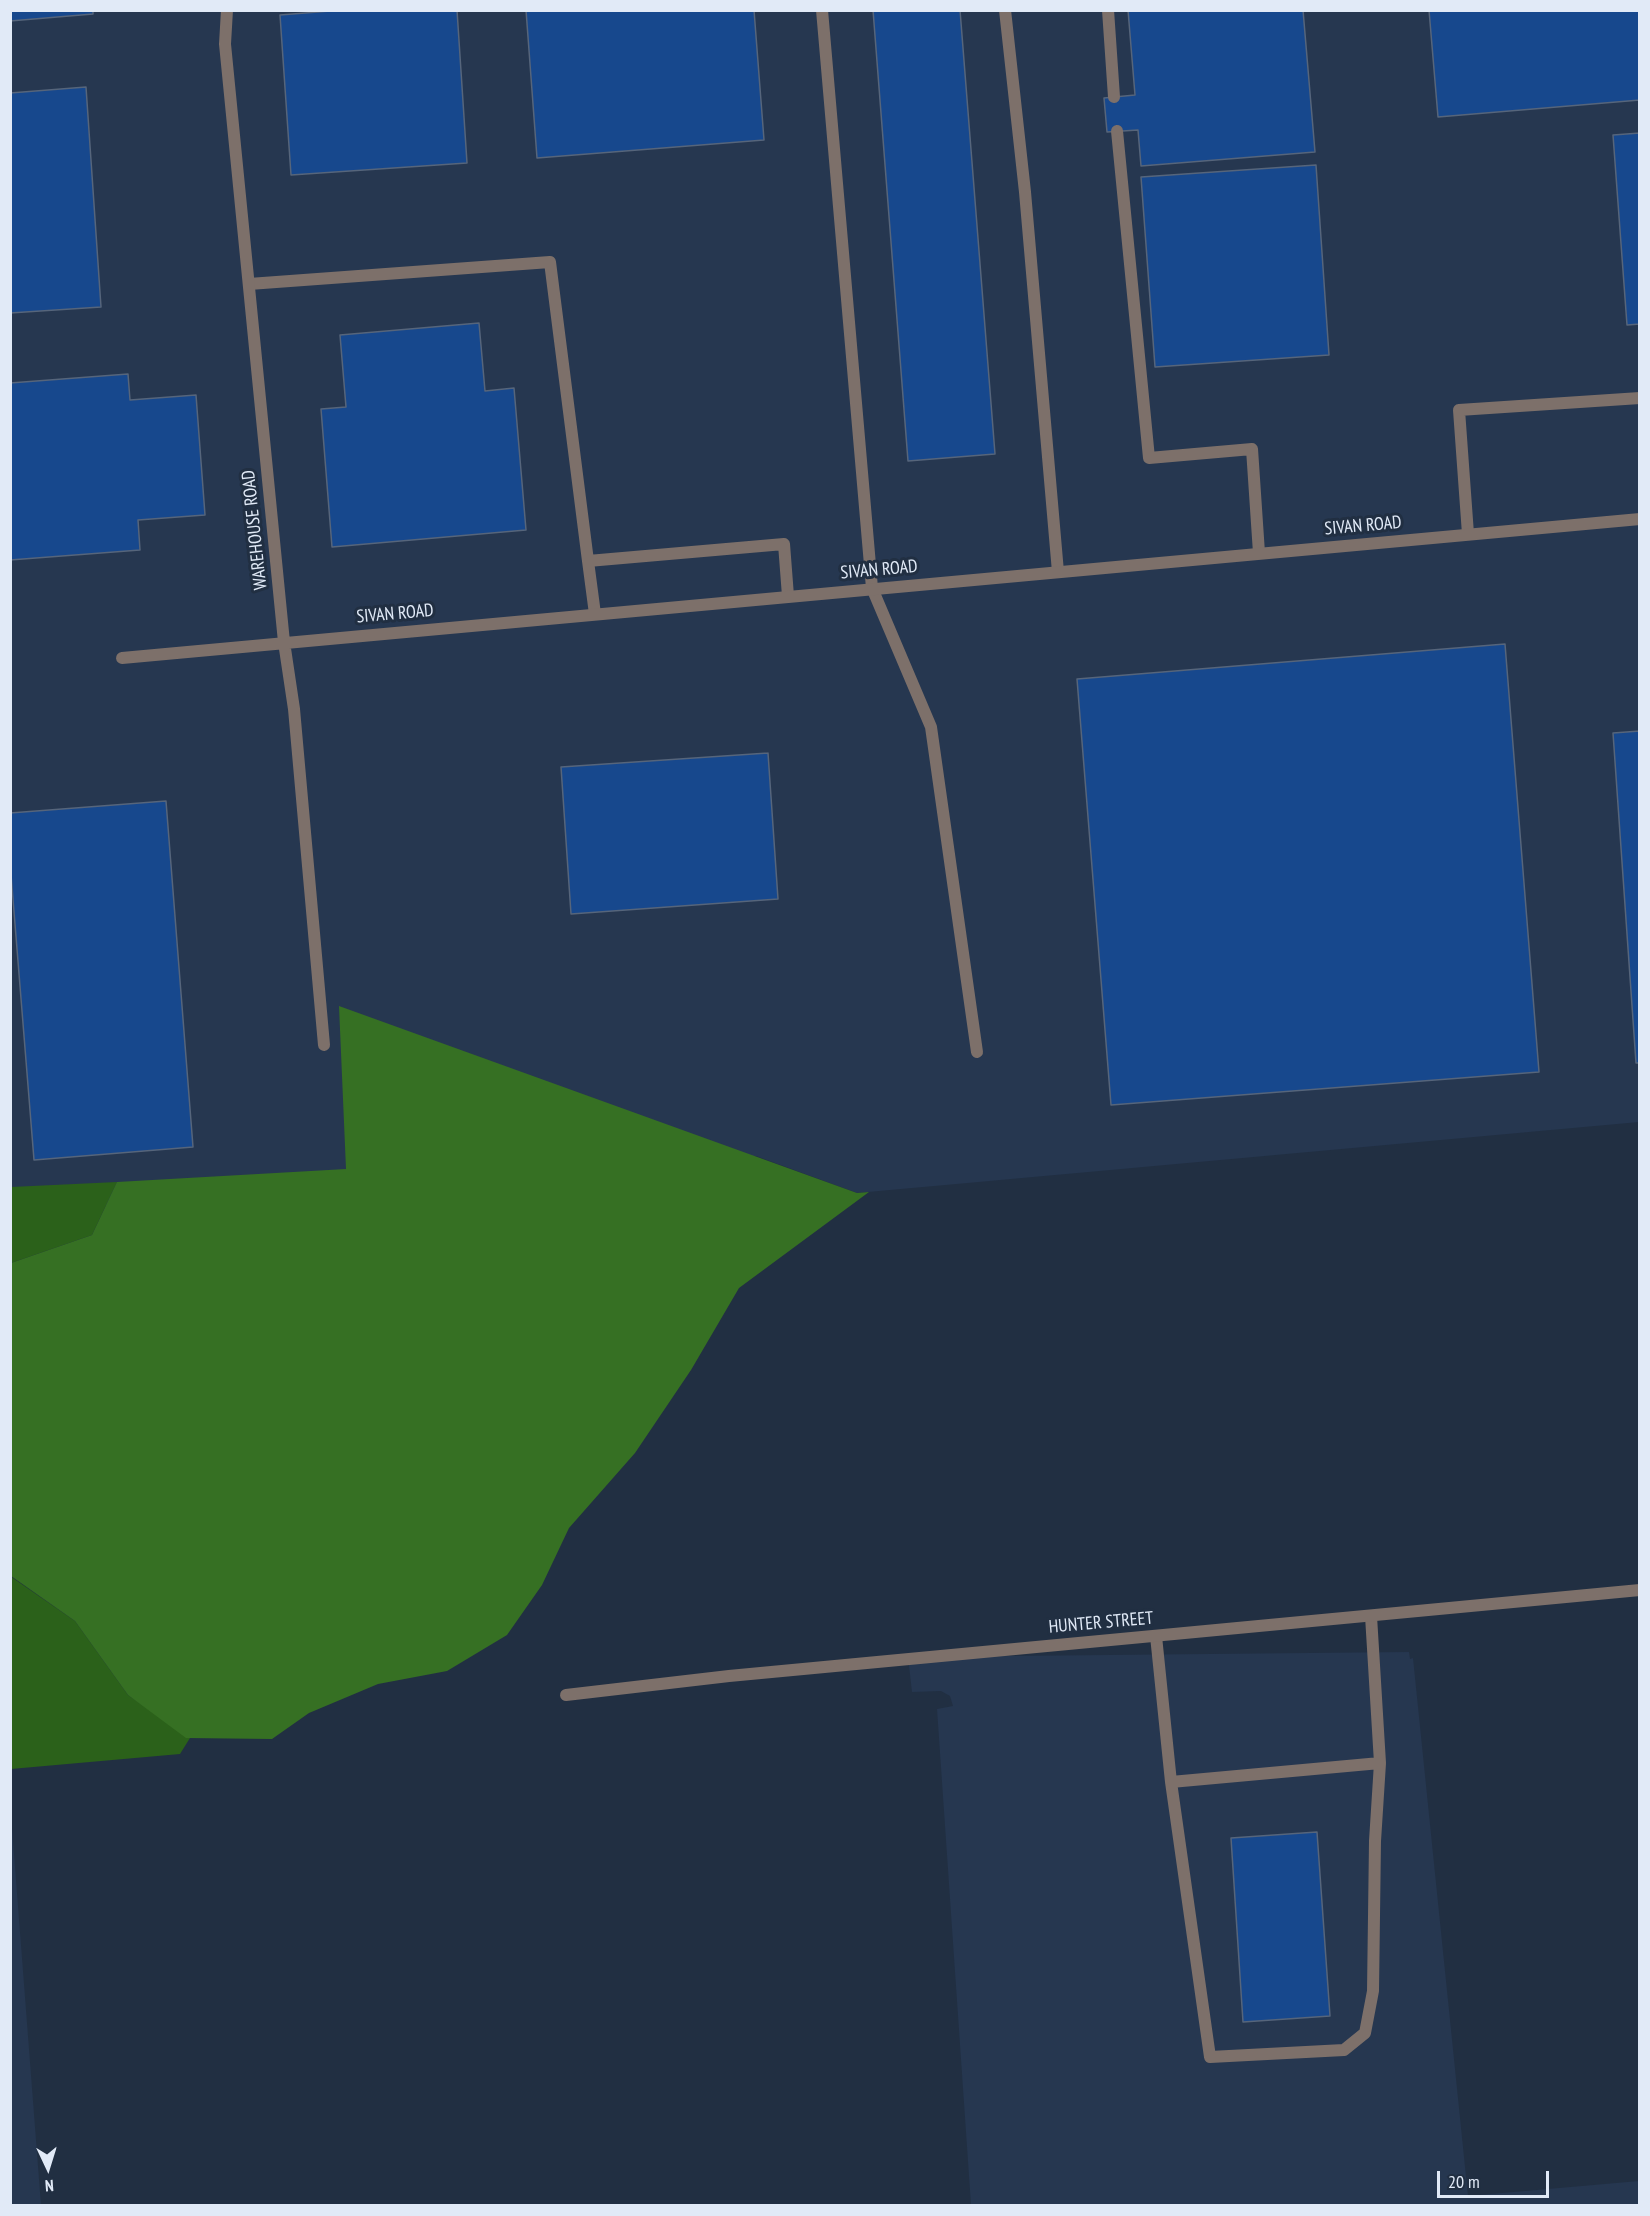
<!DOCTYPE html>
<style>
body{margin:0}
#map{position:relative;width:1650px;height:2216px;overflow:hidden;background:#212f42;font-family:"PT Sans Narrow",sans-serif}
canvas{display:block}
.frame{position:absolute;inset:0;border:12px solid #e1eaf7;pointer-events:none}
.north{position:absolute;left:18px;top:2138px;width:60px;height:60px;-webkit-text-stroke:4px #212f42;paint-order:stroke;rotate:176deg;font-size:16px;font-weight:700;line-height:24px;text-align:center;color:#e1eaf7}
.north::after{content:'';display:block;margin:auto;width:21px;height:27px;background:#e1eaf7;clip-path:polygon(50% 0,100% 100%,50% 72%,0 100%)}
.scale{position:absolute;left:1437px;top:2171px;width:112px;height:27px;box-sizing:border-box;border:3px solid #e1eaf7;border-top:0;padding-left:8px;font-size:18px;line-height:21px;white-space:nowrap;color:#e1eaf7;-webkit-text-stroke:4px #212f42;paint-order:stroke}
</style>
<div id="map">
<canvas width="1650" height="2216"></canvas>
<div class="frame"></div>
<div class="north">N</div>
<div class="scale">20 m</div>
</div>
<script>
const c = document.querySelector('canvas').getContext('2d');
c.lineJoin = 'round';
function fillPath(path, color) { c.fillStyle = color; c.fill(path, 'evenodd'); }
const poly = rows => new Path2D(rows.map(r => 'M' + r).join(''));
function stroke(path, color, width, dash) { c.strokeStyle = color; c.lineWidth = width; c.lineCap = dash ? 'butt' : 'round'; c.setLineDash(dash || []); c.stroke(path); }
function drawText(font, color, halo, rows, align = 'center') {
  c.font = font + ' "PT Sans Narrow",sans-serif'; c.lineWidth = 6; c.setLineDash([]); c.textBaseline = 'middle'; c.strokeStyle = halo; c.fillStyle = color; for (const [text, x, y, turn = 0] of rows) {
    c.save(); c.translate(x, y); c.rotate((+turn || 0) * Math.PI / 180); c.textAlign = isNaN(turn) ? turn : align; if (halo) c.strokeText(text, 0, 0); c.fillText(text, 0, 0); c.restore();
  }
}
fillPath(poly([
 [10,11,1639,11,1639,1122,857,1193,756,1156,11,1213],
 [1409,1652,1410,1659,1413,1658,1468,2196,1639,2181,1639,2205,971,2205,937,1709,953,1706,950,1696,941,1691,912,1692,908,1657],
 [11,1815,41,2205,11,2205]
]), '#263750');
fillPath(poly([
 [117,1182,92,1235,11,1263,11,1187],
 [10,1576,75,1621,128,1695,190,1738,180,1754,11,1769]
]), '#2b611a');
fillPath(poly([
 [339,1006,857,1193,869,1192,739,1288,691,1370,635,1453,569,1528,542,1585,507,1635,447,1671,378,1684,309,1713,272,1739,186,1738,128,1695,75,1621,11,1576,11,1263,92,1235,117,1182,346,1169]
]), '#367023');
const building = poly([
 [10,10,93,10,93,14,10,21,10,10],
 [343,10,457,10,467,163,291,175,280,15,343,10],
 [526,10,754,10,764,140,537,158,526,10],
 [873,10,960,10,995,454,908,461,873,10],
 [1128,10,1303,10,1315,152,1141,166,1138,130,1107,132,1104,98,1135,95,1128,10],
 [1429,10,1640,10,1640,100,1438,117,1429,10],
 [86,87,101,307,10,313,10,93,86,87],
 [1640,133,1640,324,1627,325,1613,135,1640,133],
 [1316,165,1329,355,1155,367,1141,177,1316,165],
 [479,323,485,391,514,388,526,530,332,547,321,409,346,407,340,335,479,323],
 [128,374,130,400,196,395,205,515,138,520,140,550,10,560,10,383,128,374],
 [1505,644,1539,1072,1111,1105,1077,679,1505,644],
 [1640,731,1640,1063,1636,1063,1613,733,1640,731],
 [768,753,778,899,571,914,561,767,768,753],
 [166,801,193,1147,34,1160,10,862,10,813,166,801],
 [1317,1832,1330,2016,1243,2022,1231,1838,1317,1832]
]);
fillPath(building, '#17488d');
stroke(building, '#56657b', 1.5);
stroke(poly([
 [822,10,872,588,931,727,977,1052],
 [1005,10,1025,192,1058,572],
 [1108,10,1114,97],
 [1117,131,1149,458,1252,449,1259,553],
 [249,284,550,262,588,561],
 [1468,534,1459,410,1640,398],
 [595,614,588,561,784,544,788,596],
 [1156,1636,1171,1782,1380,1763,1371,1616],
 [1171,1782,1210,2057,1344,2050,1365,2033,1373,1991,1375,1841,1380,1763]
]), '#7d706a', 12);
stroke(poly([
 [227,10,225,44,284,642,294,709,324,1045],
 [122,658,1640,519],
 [566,1695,729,1676,1640,1590]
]), '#7d706a', 12);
drawText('18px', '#e1eaf7', '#212f42', [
 ["SIVAN ROAD",1363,526,-5],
 ["WAREHOUSE ROAD",255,530,-96],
 ["SIVAN ROAD",879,570,-5],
 ["SIVAN ROAD",395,614,-5],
 ["HUNTER STREET",1101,1623,-5]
]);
</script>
